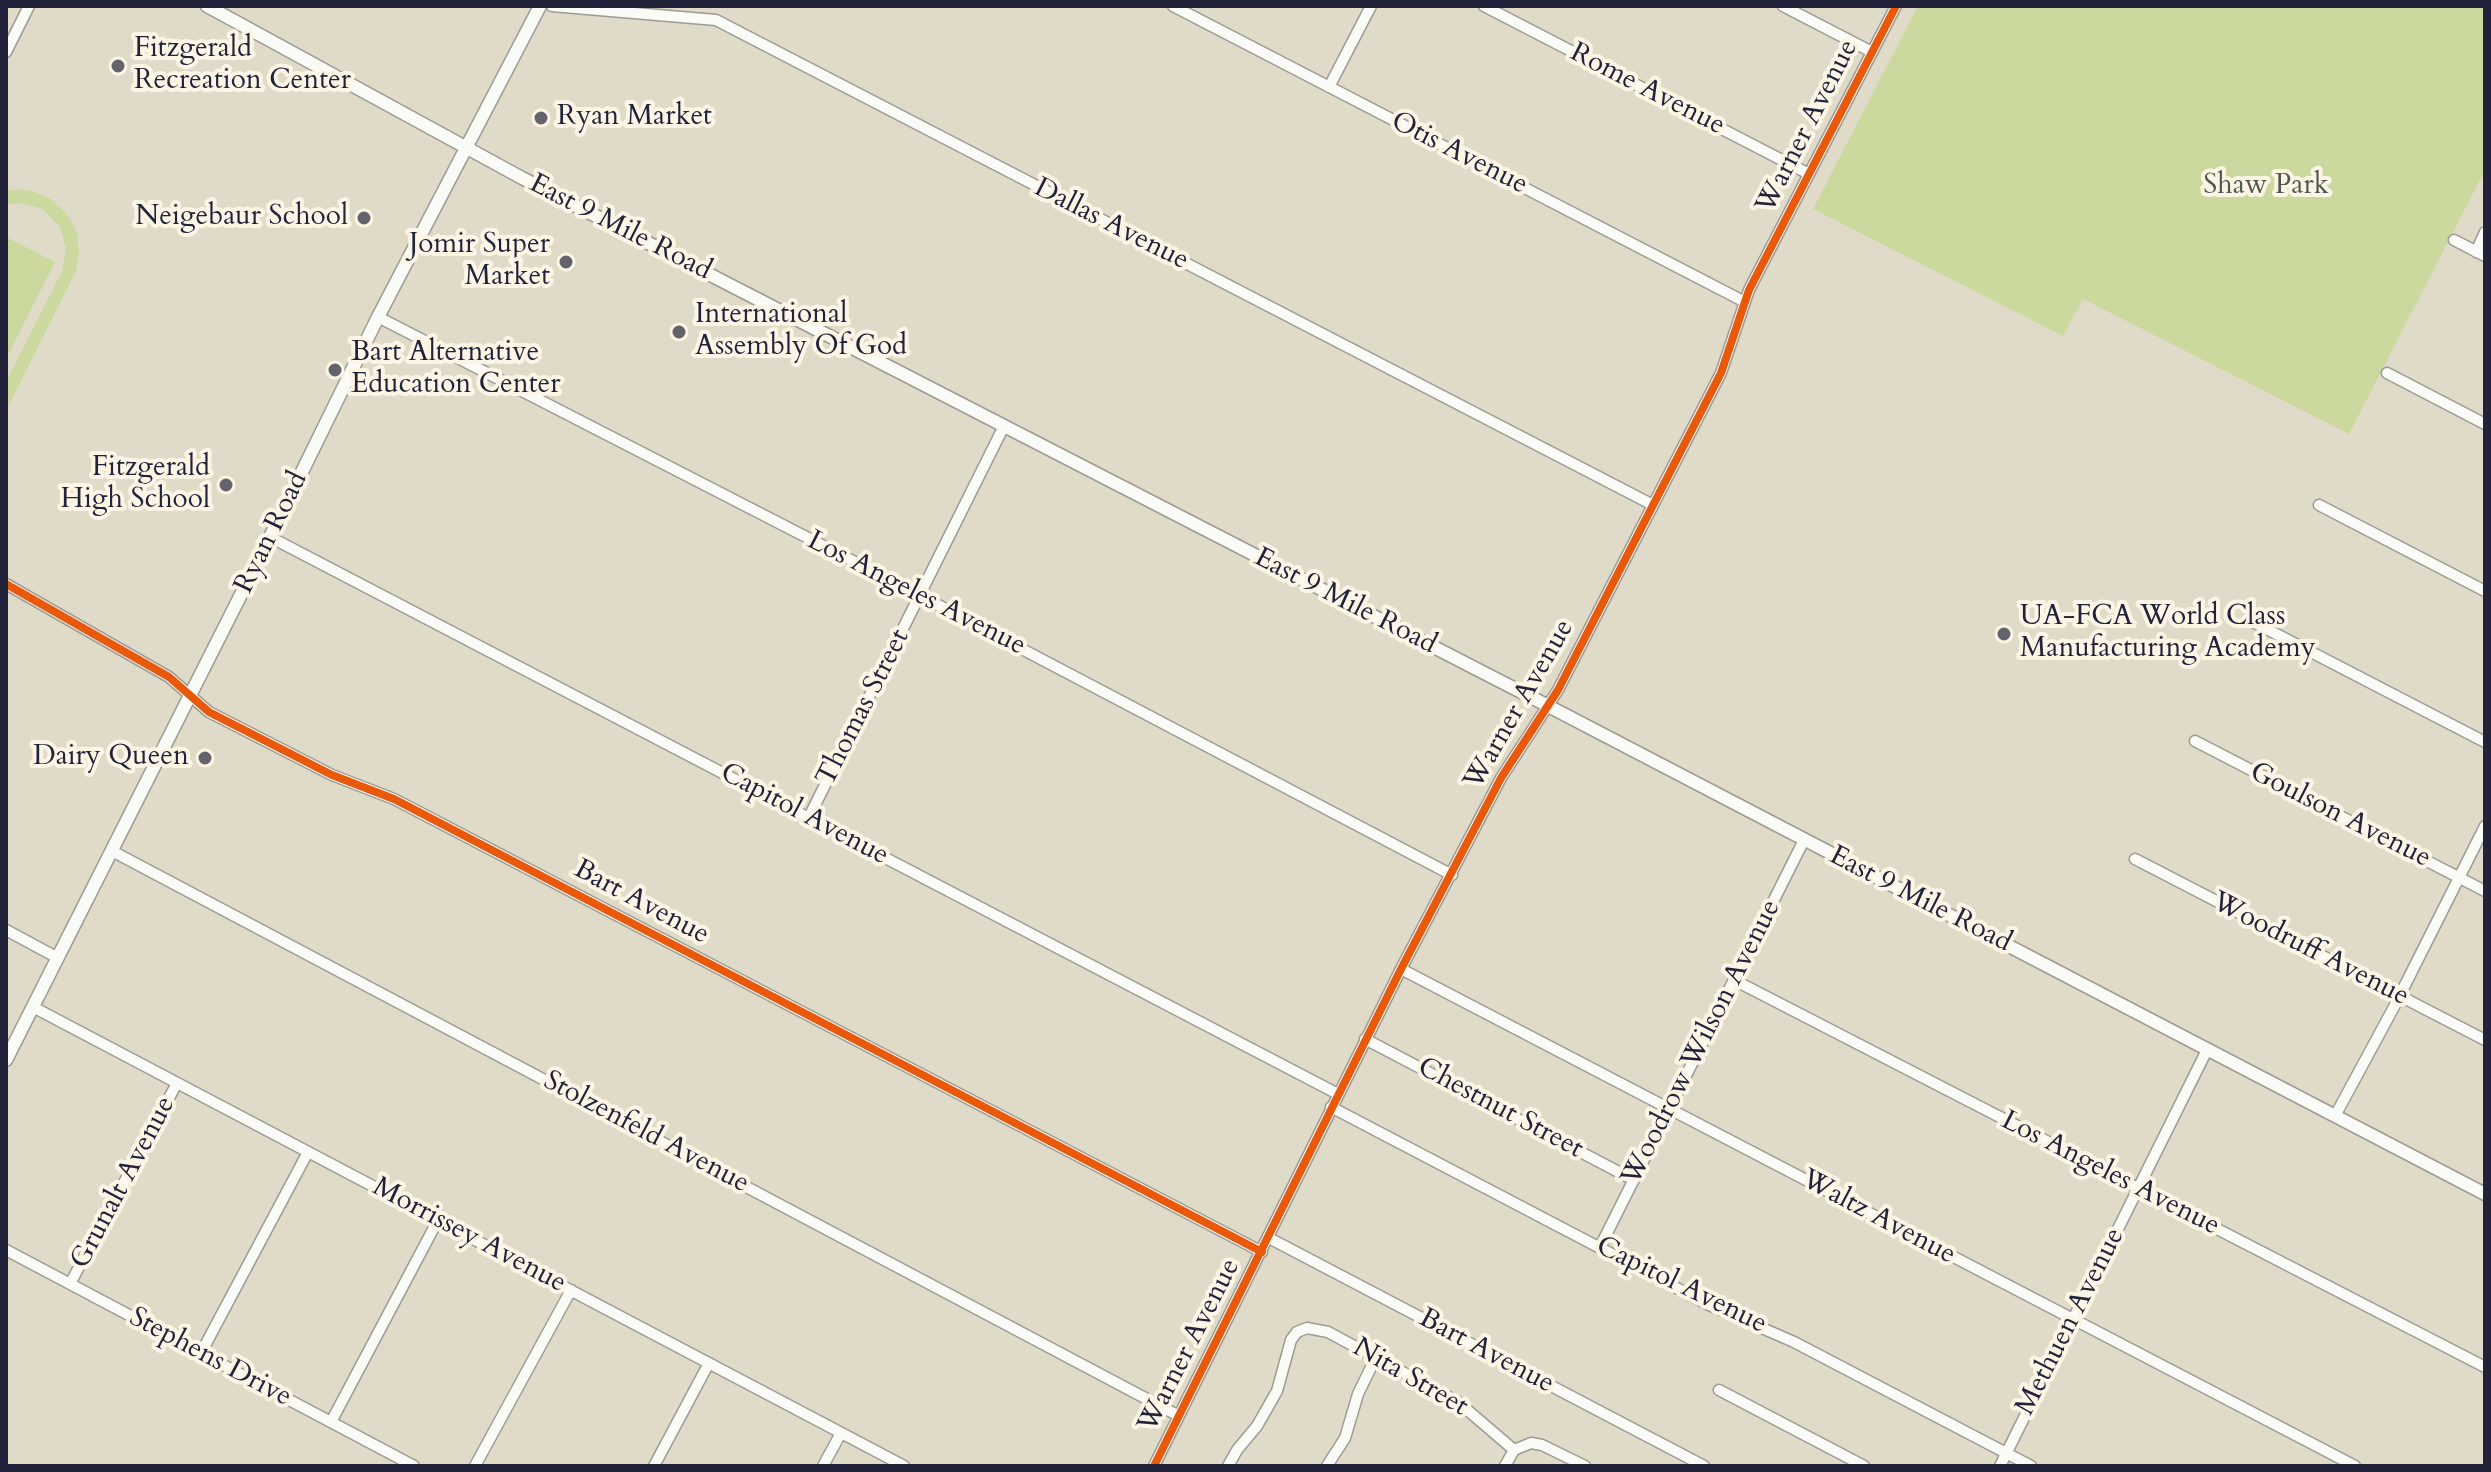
<!DOCTYPE html>
<style>
body{margin:0}
#map{position:relative;width:2491px;height:1472px;overflow:hidden;background:#e0dbc8;font-family:Cardo,serif}
canvas{display:block}
.frame{position:absolute;inset:0;border:8px solid #22223b;pointer-events:none}
</style>
<div id="map">
<canvas width="2491" height="1472"></canvas>
<div class="frame"></div>
</div>
<script>
const c = document.querySelector('canvas').getContext('2d');
c.lineJoin = 'round';
function fillPath(path, color) { c.fillStyle = color; c.fill(path, 'evenodd'); }
const poly = rows => new Path2D(rows.map(r => 'M' + r).join(''));
function stroke(path, color, width, dash) { c.strokeStyle = color; c.lineWidth = width; c.lineCap = dash ? 'butt' : 'round'; c.setLineDash(dash || []); c.stroke(path); }
function drawText(font, color, halo, rows, align = 'center') {
  c.font = font + ' Cardo,serif'; c.lineWidth = 8; c.setLineDash([]); c.textBaseline = 'middle'; c.strokeStyle = halo; c.fillStyle = color; for (const [text, x, y, turn = 0] of rows) {
    c.save(); c.translate(x, y); c.rotate((+turn || 0) * Math.PI / 180); c.textAlign = isNaN(turn) ? turn : align; if (halo) c.strokeText(text, 0, 0); c.fillText(text, 0, 0); c.restore();
  }
}
fillPath(poly([
 [1918,6,2485,6,2485,170,2349,434,2083,299,2063,336,1813,209],
 [18,189,29,190,49,198,67,214,77,233,79,252,76,271,6,411,6,382,62,271,66,248,60,227,43,209,20,203,6,204,6,191],
 [6,237,55,262,6,359]
]), '#cbd99f');
const minor = poly([
 [552,6,716,20,1653,505],
 [1173,6,1745,302],
 [1484,6,1809,174],
 [1783,6,1872,52],
 [6,52,29,6],
 [1329,87,1371,6],
 [2454,240,2485,256],
 [2476,252,2485,232],
 [378,317,921,596,1452,875],
 [2387,373,2485,424],
 [2319,505,2485,591],
 [270,537,1338,1094],
 [6,584,169,677,209,712,332,775,394,799,1262,1252],
 [2255,623,2485,742],
 [2195,741,2485,891],
 [809,817,1004,426],
 [112,851,1179,1416],
 [2135,859,2485,1040],
 [6,930,58,958],
 [1401,969,2355,1466],
 [1734,980,2485,1367],
 [33,1007,904,1466],
 [1365,1039,1634,1180],
 [1331,1107,1709,1305,1794,1342,2031,1466],
 [2335,1116,2395,1005,2485,826],
 [1269,1238,1704,1466],
 [1600,1247,1804,840],
 [6,1250,414,1466],
 [70,1284,177,1083],
 [201,1353,308,1152],
 [1719,1390,1864,1466],
 [331,1422,438,1220],
 [1514,1450,1531,1443,1542,1445,1585,1466],
 [475,1466,571,1290],
 [654,1466,709,1363],
 [823,1466,841,1433],
 [1154,1466,1401,969,1501,778,1558,690,1721,373,1749,290,1896,6],
 [1228,1466,1237,1450,1257,1426,1277,1391,1291,1340,1297,1332,1307,1328,1328,1332,1458,1402,1514,1450],
 [1327,1466,1345,1438,1358,1394,1376,1357],
 [1505,1466,1514,1450],
 [2000,1466,2207,1050]
]);
const major = poly([
 [207,6,522,178,1529,696,2485,1194],
 [6,1060,270,537,378,317,540,6]
]);
stroke(minor, '#9d9b93', 13);
stroke(major, '#9d9b93', 15);
stroke(minor, '#fafaf7', 10);
stroke(major, '#fafaf7', 12);
stroke(poly([
 [6,584,169,677,209,712,332,775,394,799,1262,1252],
 [1154,1466,1401,969,1501,778,1558,690,1721,373,1749,290,1896,6]
]), '#e8590c', 8);
for (const [x, y, r, color] of [
 [118,66,8,"#64636c"],
 [541,118,8,"#64636c"],
 [364,218,8,"#64636c"],
 [566,262,8,"#64636c"],
 [679,332,8,"#64636c"],
 [335,370,8,"#64636c"],
 [226,485,8,"#64636c"],
 [2004,634,8,"#64636c"],
 [205,758,8,"#64636c"]
]) { const dot = new Path2D(); dot.arc(x, y, r, 0, 2 * Math.PI); c.fillStyle = color; c.fill(dot); stroke(dot, '#fcf5e5', 3); }
drawText('28px', '#22223b', '#fcf5e5', [
 ["Fitzgerald",134,50],
 ["Recreation Center",134,82],
 ["Ryan Market",557,118],
 ["Neigebaur School",348,218,"right"],
 ["Jomir Super",550,246,"right"],
 ["Market",550,278,"right"],
 ["International",695,316],
 ["Assembly Of God",695,348],
 ["Bart Alternative",351,354],
 ["Education Center",351,386],
 ["Fitzgerald",210,469,"right"],
 ["High School",210,501,"right"],
 ["UA-FCA World Class",2020,618],
 ["Manufacturing Academy",2020,650],
 ["Dairy Queen",189,758,"right"]
], 'left');
drawText('28px', '#22223b', '#fcf5e5', [
 ["Rome Avenue",1647,90,27],
 ["Warner Avenue",1808,127,-63],
 ["Otis Avenue",1459,154,27],
 ["Dallas Avenue",1111,225,27],
 ["East 9 Mile Road",620,228,27],
 ["Ryan Road",272,533,-64],
 ["Los Angeles Avenue",916,594,27],
 ["East 9 Mile Road",1345,602,27],
 ["Warner Avenue",1520,705,-60],
 ["Thomas Street",864,708,-63],
 ["Capitol Avenue",804,815,28],
 ["Goulson Avenue",2340,816,27],
 ["East 9 Mile Road",1920,900,27],
 ["Bart Avenue",641,903,28],
 ["Woodruff Avenue",2310,950,27],
 ["Woodrow Wilson Avenue",1702,1043,-63],
 ["Chestnut Street",1500,1109,28],
 ["Stolzenfeld Avenue",646,1133,28],
 ["Los Angeles Avenue",2110,1174,27],
 ["Grunalt Avenue",124,1183,-62],
 ["Waltz Avenue",1878,1218,28],
 ["Morrissey Avenue",469,1236,28],
 ["Capitol Avenue",1681,1286,26],
 ["Methuen Avenue",2071,1322,-63],
 ["Warner Avenue",1190,1346,-63],
 ["Bart Avenue",1486,1352,28],
 ["Stephens Drive",210,1358,28],
 ["Nita Street",1410,1378,30]
]);
drawText('28px', '#4f584f', '#fcf5e5', [
 ["Shaw Park",2266,187]
]);
</script>
